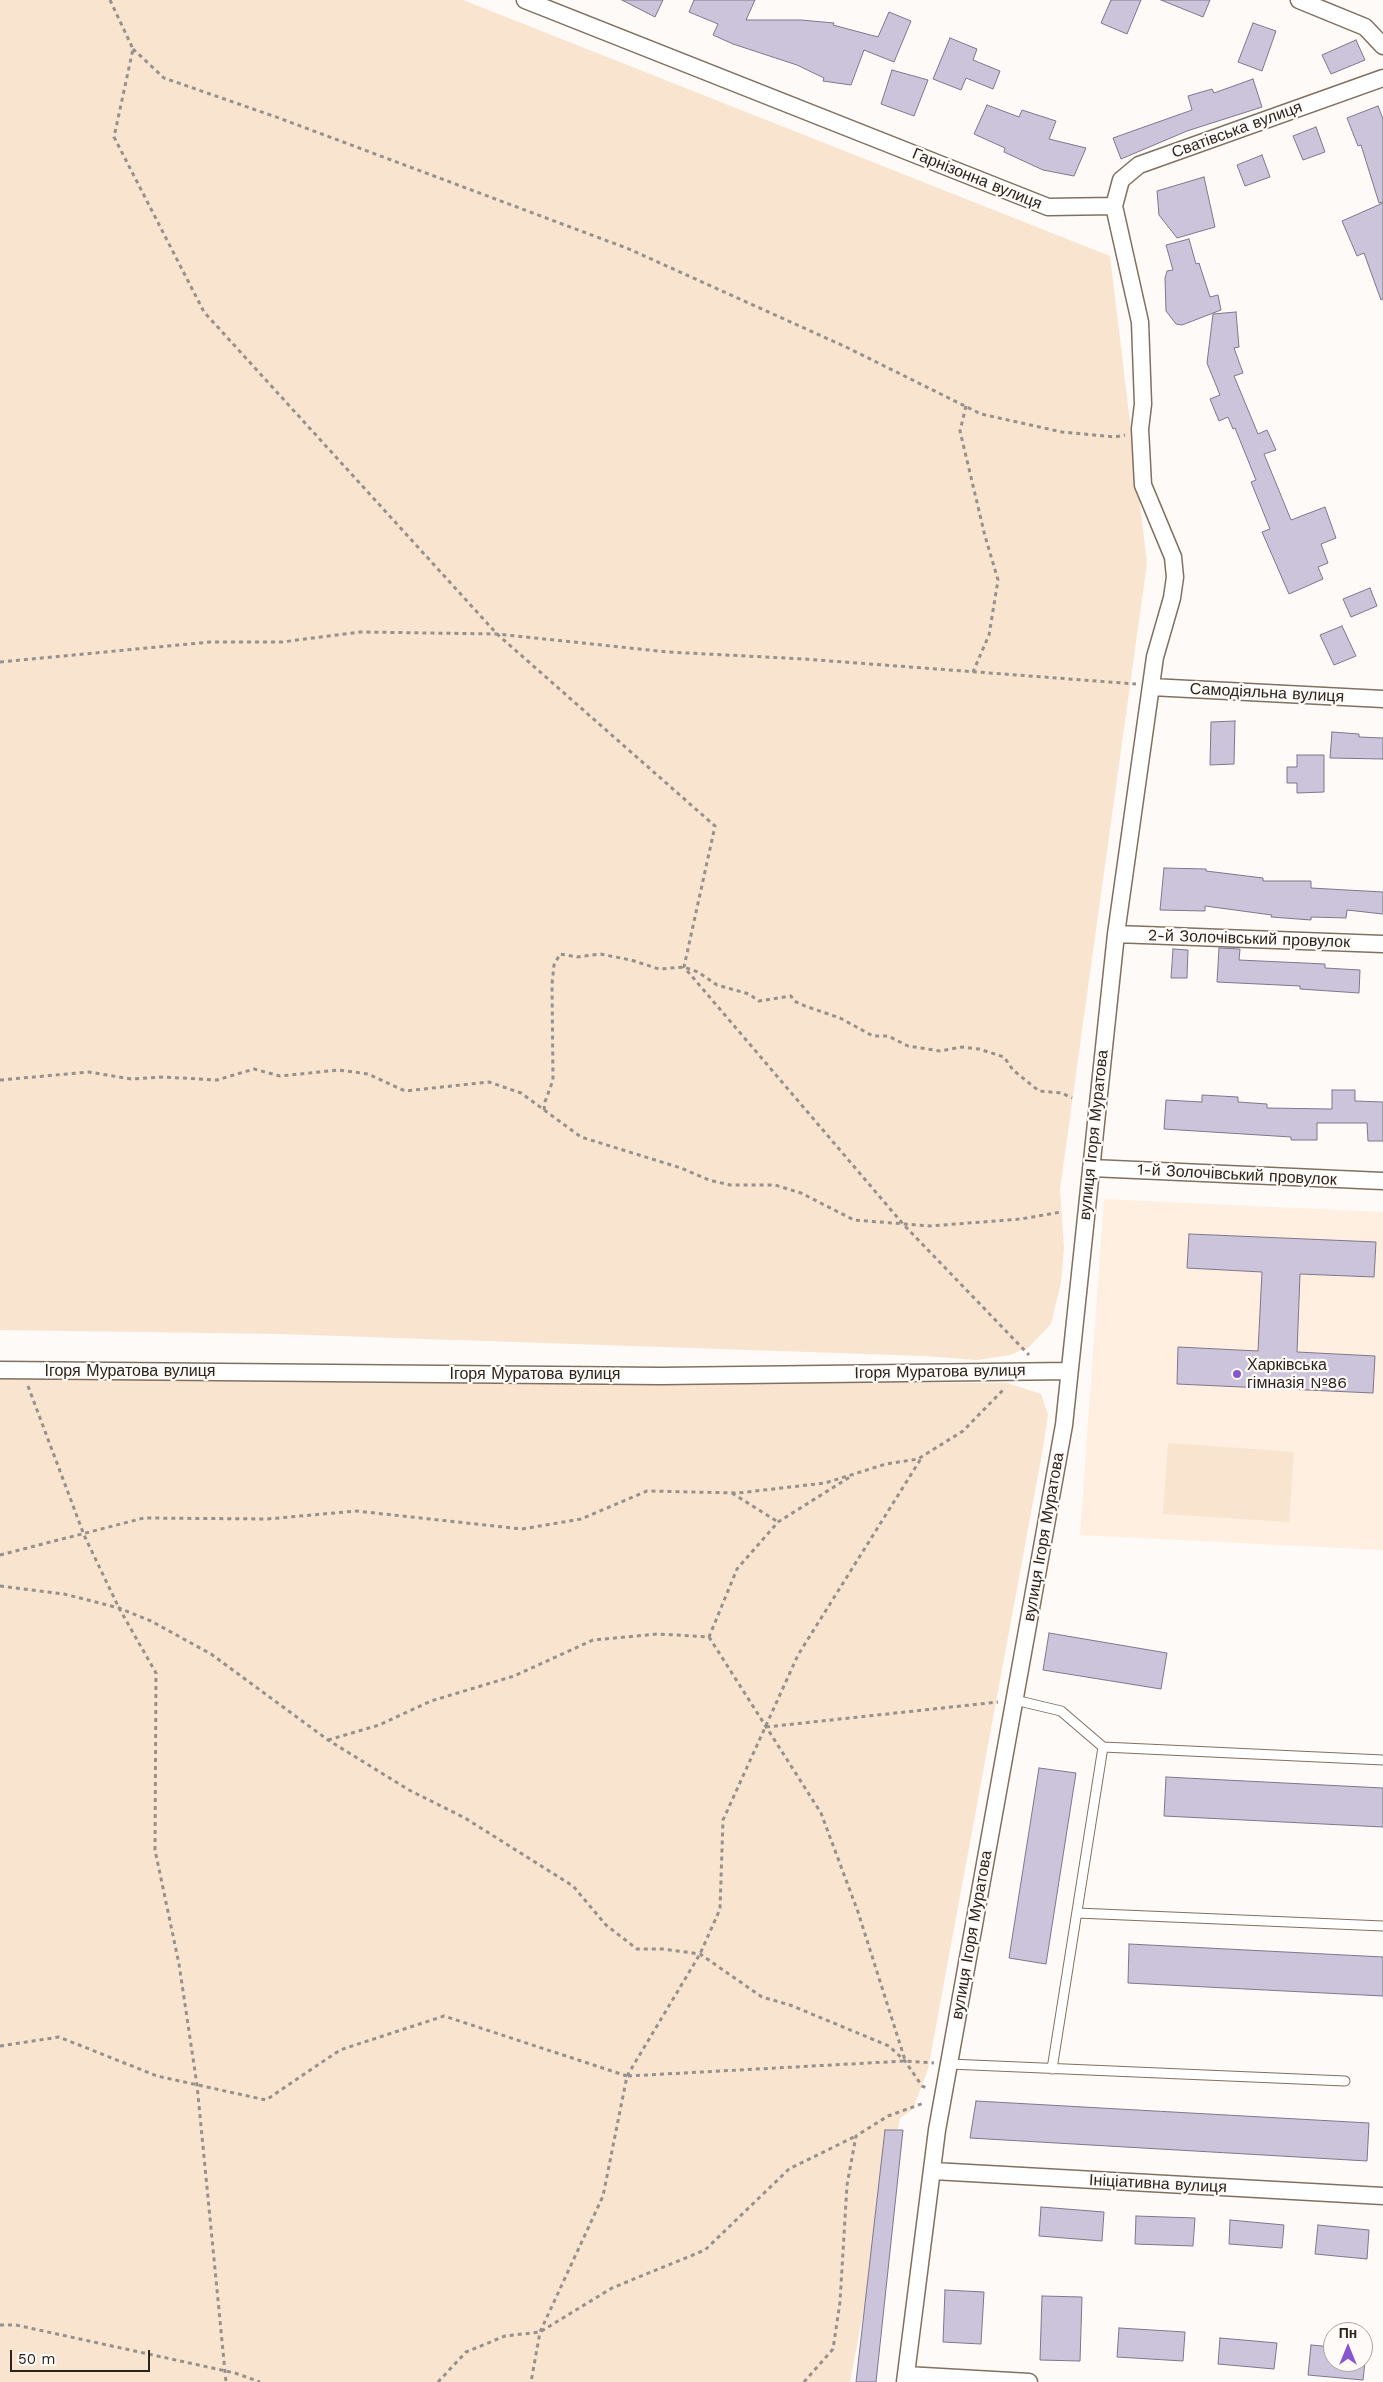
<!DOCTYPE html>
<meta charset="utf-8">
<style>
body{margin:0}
#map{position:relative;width:1383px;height:2382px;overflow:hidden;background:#fefaf7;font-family:"Work Sans",sans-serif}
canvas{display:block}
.north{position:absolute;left:1323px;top:2322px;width:50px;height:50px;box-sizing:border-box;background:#fefaf7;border:1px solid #aaa4a0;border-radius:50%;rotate:0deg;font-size:14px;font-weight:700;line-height:20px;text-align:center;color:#2b241d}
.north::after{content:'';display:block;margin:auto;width:18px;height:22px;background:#8a56cf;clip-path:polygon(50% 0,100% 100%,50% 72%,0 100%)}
.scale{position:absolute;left:10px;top:2350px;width:140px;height:22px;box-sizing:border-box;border:2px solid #2b241d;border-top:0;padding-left:6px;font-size:15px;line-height:18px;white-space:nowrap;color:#2b241d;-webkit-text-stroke:4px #fefaf7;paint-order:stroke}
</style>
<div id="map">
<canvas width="1383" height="2382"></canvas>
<div class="north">Пн</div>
<div class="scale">50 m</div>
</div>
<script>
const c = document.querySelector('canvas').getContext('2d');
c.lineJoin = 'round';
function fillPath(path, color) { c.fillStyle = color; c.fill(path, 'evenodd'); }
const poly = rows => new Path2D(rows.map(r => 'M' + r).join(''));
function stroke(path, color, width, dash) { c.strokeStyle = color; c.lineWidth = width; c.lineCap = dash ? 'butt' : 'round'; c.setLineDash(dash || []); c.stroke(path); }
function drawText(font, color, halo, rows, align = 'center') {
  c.font = font + ' "Work Sans",sans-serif'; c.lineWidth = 4.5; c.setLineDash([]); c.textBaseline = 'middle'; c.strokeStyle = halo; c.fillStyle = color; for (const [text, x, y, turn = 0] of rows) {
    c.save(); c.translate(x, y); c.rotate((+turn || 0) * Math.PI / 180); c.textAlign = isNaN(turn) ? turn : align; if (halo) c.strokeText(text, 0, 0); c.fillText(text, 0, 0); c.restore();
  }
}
fillPath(poly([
 [1104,1199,1383,1212,1383,1550,1080,1535]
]), '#feefe0');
fillPath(poly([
 [0,0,463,0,1110,256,1147,563,1060,1189,1064,1248,1061,1283,1051,1324,1029,1347,1010,1355,977,1360,926,1356,280,1334,0,1330],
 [0,1376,1007,1383,1041,1394,1048,1415,1043,1448,928,2069,913,2109,900,2118,850,2382,0,2382],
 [1168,1443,1294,1452,1289,1522,1163,1514]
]), '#f9e4cf');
const building = poly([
 [622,0,663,0,655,17,622,0],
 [694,0,755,0,746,20,801,20,834,23,833,25,878,37,889,12,911,21,894,62,864,50,851,85,823,81,824,78,797,65,733,44,713,35,718,24,689,12,694,0],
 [1111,0,1141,0,1127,34,1101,23,1111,0],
 [1161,0,1210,0,1203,17,1161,0],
 [1253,23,1276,31,1262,71,1238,62,1253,23],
 [950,38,977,49,973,60,1000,71,993,89,966,78,961,90,933,79,950,38],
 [1356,40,1365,60,1331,74,1322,55,1356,40],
 [892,70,928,80,914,116,881,104,892,70],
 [1253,79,1262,107,1187,131,1121,159,1113,138,1192,110,1188,96,1212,89,1214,93,1253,79],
 [987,105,1019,117,1022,110,1056,121,1049,139,1086,148,1074,176,1043,170,1004,152,1005,148,974,134,987,105],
 [1378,106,1383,119,1383,202,1379,203,1361,145,1358,146,1347,118,1378,106],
 [1316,127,1325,152,1303,160,1293,136,1316,127],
 [1262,155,1270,177,1245,186,1237,165,1262,155],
 [1204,177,1215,227,1177,238,1159,215,1157,191,1204,177],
 [1383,203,1383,299,1381,300,1364,253,1357,256,1342,221,1383,203],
 [1189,239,1196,264,1199,263,1210,297,1218,295,1221,310,1182,325,1176,324,1166,311,1165,278,1167,271,1173,270,1166,245,1189,239],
 [1236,312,1239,347,1234,348,1243,373,1234,376,1258,434,1267,430,1276,450,1264,454,1291,520,1325,507,1336,538,1321,544,1328,563,1318,567,1323,579,1289,594,1262,532,1270,529,1251,482,1256,480,1235,428,1233,429,1228,417,1219,421,1210,399,1220,395,1207,363,1213,314,1236,312],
 [1370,588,1377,606,1351,617,1343,599,1370,588],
 [1342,626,1356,656,1334,665,1320,635,1342,626],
 [1235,721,1234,764,1210,765,1211,722,1235,721],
 [1332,732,1359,734,1359,737,1383,738,1383,759,1330,758,1332,732],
 [1297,755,1324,755,1324,792,1297,793,1297,783,1287,783,1287,767,1297,767,1297,755],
 [1164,868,1206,869,1206,871,1263,878,1263,881,1311,881,1311,888,1383,892,1383,914,1347,910,1346,918,1311,917,1311,920,1271,917,1272,915,1205,906,1205,911,1160,910,1164,868],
 [1219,948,1240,949,1239,960,1325,964,1325,968,1360,970,1359,993,1300,989,1300,986,1217,982,1219,948],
 [1173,949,1188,950,1187,978,1171,978,1173,949],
 [1332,1090,1355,1090,1355,1101,1383,1102,1383,1141,1368,1141,1367,1123,1317,1123,1317,1140,1291,1140,1291,1137,1164,1129,1166,1100,1202,1102,1202,1095,1238,1097,1238,1102,1267,1104,1267,1108,1332,1109,1332,1090],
 [1189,1234,1376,1242,1374,1277,1300,1274,1297,1352,1375,1356,1373,1393,1177,1384,1178,1347,1258,1351,1262,1272,1187,1268,1189,1234],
 [1049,1633,1167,1653,1161,1689,1043,1670,1049,1633],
 [1039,1768,1076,1773,1046,1964,1009,1958,1039,1768],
 [1166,1777,1383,1788,1383,1827,1164,1816,1166,1777],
 [1129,1944,1383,1957,1383,1996,1128,1983,1129,1944],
 [976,2101,1369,2123,1367,2161,970,2138,976,2101],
 [885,2130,903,2130,876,2382,856,2382,885,2130],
 [1041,2207,1104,2212,1102,2241,1039,2236,1041,2207],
 [1136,2216,1195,2218,1193,2246,1135,2244,1136,2216],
 [1230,2220,1284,2225,1282,2248,1229,2244,1230,2220],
 [1318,2225,1369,2230,1367,2259,1315,2254,1318,2225],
 [945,2290,984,2292,981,2344,943,2342,945,2290],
 [1042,2296,1082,2297,1080,2361,1040,2360,1042,2296],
 [1119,2328,1185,2332,1183,2361,1117,2357,1119,2328],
 [1220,2338,1277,2343,1274,2369,1218,2364,1220,2338],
 [1311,2345,1333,2347,1333,2362,1365,2362,1363,2380,1308,2375,1311,2345]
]);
fillPath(building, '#cbc4db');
stroke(building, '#7e778c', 1);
const lane = poly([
 [1015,1700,1061,1711,1103,1747,1052,2069],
 [1103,1747,1383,1760],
 [1077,1913,1383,1926],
 [949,2064,1345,2081]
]);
const street = poly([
 [525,0,1048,207,1114,206],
 [1299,0,1365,27,1383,46],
 [1151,687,1383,699],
 [1116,934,1383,944],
 [1091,1168,1383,1181],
 [0,1370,661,1376,1069,1371],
 [933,2171,1383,2196],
 [906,2375,1029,2382],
 [905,2382,937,2130,1064,1425,1116,934,1155,657,1172,598,1175,577,1173,557,1143,485,1140,429,1143,404,1140,322,1114,206,1121,180,1139,165,1383,78]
]);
stroke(lane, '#80705f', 11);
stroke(street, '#80705f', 19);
stroke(poly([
 [110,0,133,49,114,137,204,312,497,634,715,826,684,967,903,1224,1029,1355],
 [133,49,164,78,279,118,629,249,846,347,981,414,1062,432,1115,437,1125,435],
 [966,406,960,431,985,536,998,580,989,635,973,672],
 [0,662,210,642,282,642,361,632,497,634,668,652,804,659,1136,684],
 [0,1080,89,1072,131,1079,163,1077,217,1080,254,1069,280,1076,339,1070,368,1074,405,1091,489,1082,521,1093,581,1137,681,1168,709,1180,730,1185,775,1185,801,1193,854,1220,930,1226,1021,1219,1061,1212],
 [544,1110,545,1102,553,1080,552,984,554,965,560,954,577,957,600,954,631,960,659,969,684,967,698,972,717,985,749,994,759,1001,791,996,794,1001,805,1006,840,1018,873,1036,888,1036,908,1046,940,1051,962,1047,979,1049,1004,1057,1013,1070,1039,1091,1062,1093,1072,1098],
 [28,1386,84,1535,119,1608,156,1673,155,1850,179,1964,197,2085,226,2382],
 [732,1493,778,1522],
 [0,1555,144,1518,267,1519,356,1511,522,1529,581,1519,647,1491,738,1493,825,1483,886,1464,918,1459,963,1431,1003,1390],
 [0,1586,64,1594,119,1608,151,1621,211,1654,328,1740,409,1790,465,1818,573,1886,606,1925,637,1949,663,1949,700,1954,762,1997,790,2005,889,2046,905,2061,922,2086,927,2088],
 [709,1637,821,1813,858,1912,905,2060],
 [766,1727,998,1702],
 [328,1740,379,1725,431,1701,514,1676,593,1640,658,1634,709,1637,737,1569,778,1522,853,1475],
 [0,2046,59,2037,157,2076,266,2100,340,2050,444,2016,627,2076,603,2196,540,2332,531,2382],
 [627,2076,700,1954,720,1909,723,1820,798,1655,922,1457],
 [628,2076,905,2061,934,2063],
 [0,2325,16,2325,235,2373,260,2382],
 [438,2382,466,2352,505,2336,540,2332,612,2288,705,2250,789,2169,856,2136],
 [804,2382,833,2349,840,2302,847,2185,856,2136,888,2116,924,2103]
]), '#96918c', 3, [4, 4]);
stroke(lane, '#fff', 9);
stroke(street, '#fff', 16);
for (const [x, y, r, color] of [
 [1237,1374,5,"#8a56cf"]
]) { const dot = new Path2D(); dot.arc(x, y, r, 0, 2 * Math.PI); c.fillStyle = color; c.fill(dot); stroke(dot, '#fefaf7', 2); }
drawText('16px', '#2b241d', '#fefaf7', [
 ["Сватівська вулиця",1237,130,-20],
 ["Гарнізонна вулиця",977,179,22],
 ["Самодіяльна вулиця",1267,693,3],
 ["2-й Золочівський провулок",1249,939,2],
 ["вулиця Ігоря Муратова",1094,1135,-84],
 ["1-й Золочівський провулок",1237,1175,3],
 ["Ігоря Муратова вулиця",130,1371],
 ["Ігоря Муратова вулиця",940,1372,-1],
 ["Ігоря Муратова вулиця",535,1374],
 ["вулиця Ігоря Муратова",1044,1537,-80],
 ["вулиця Ігоря Муратова",972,1935,-80],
 ["Ініціативна вулиця",1158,2184,3]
]);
drawText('16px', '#2b241d', '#fefaf7', [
 ["Харківська",1247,1365],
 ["гімназія №86",1247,1383]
], 'left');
</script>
